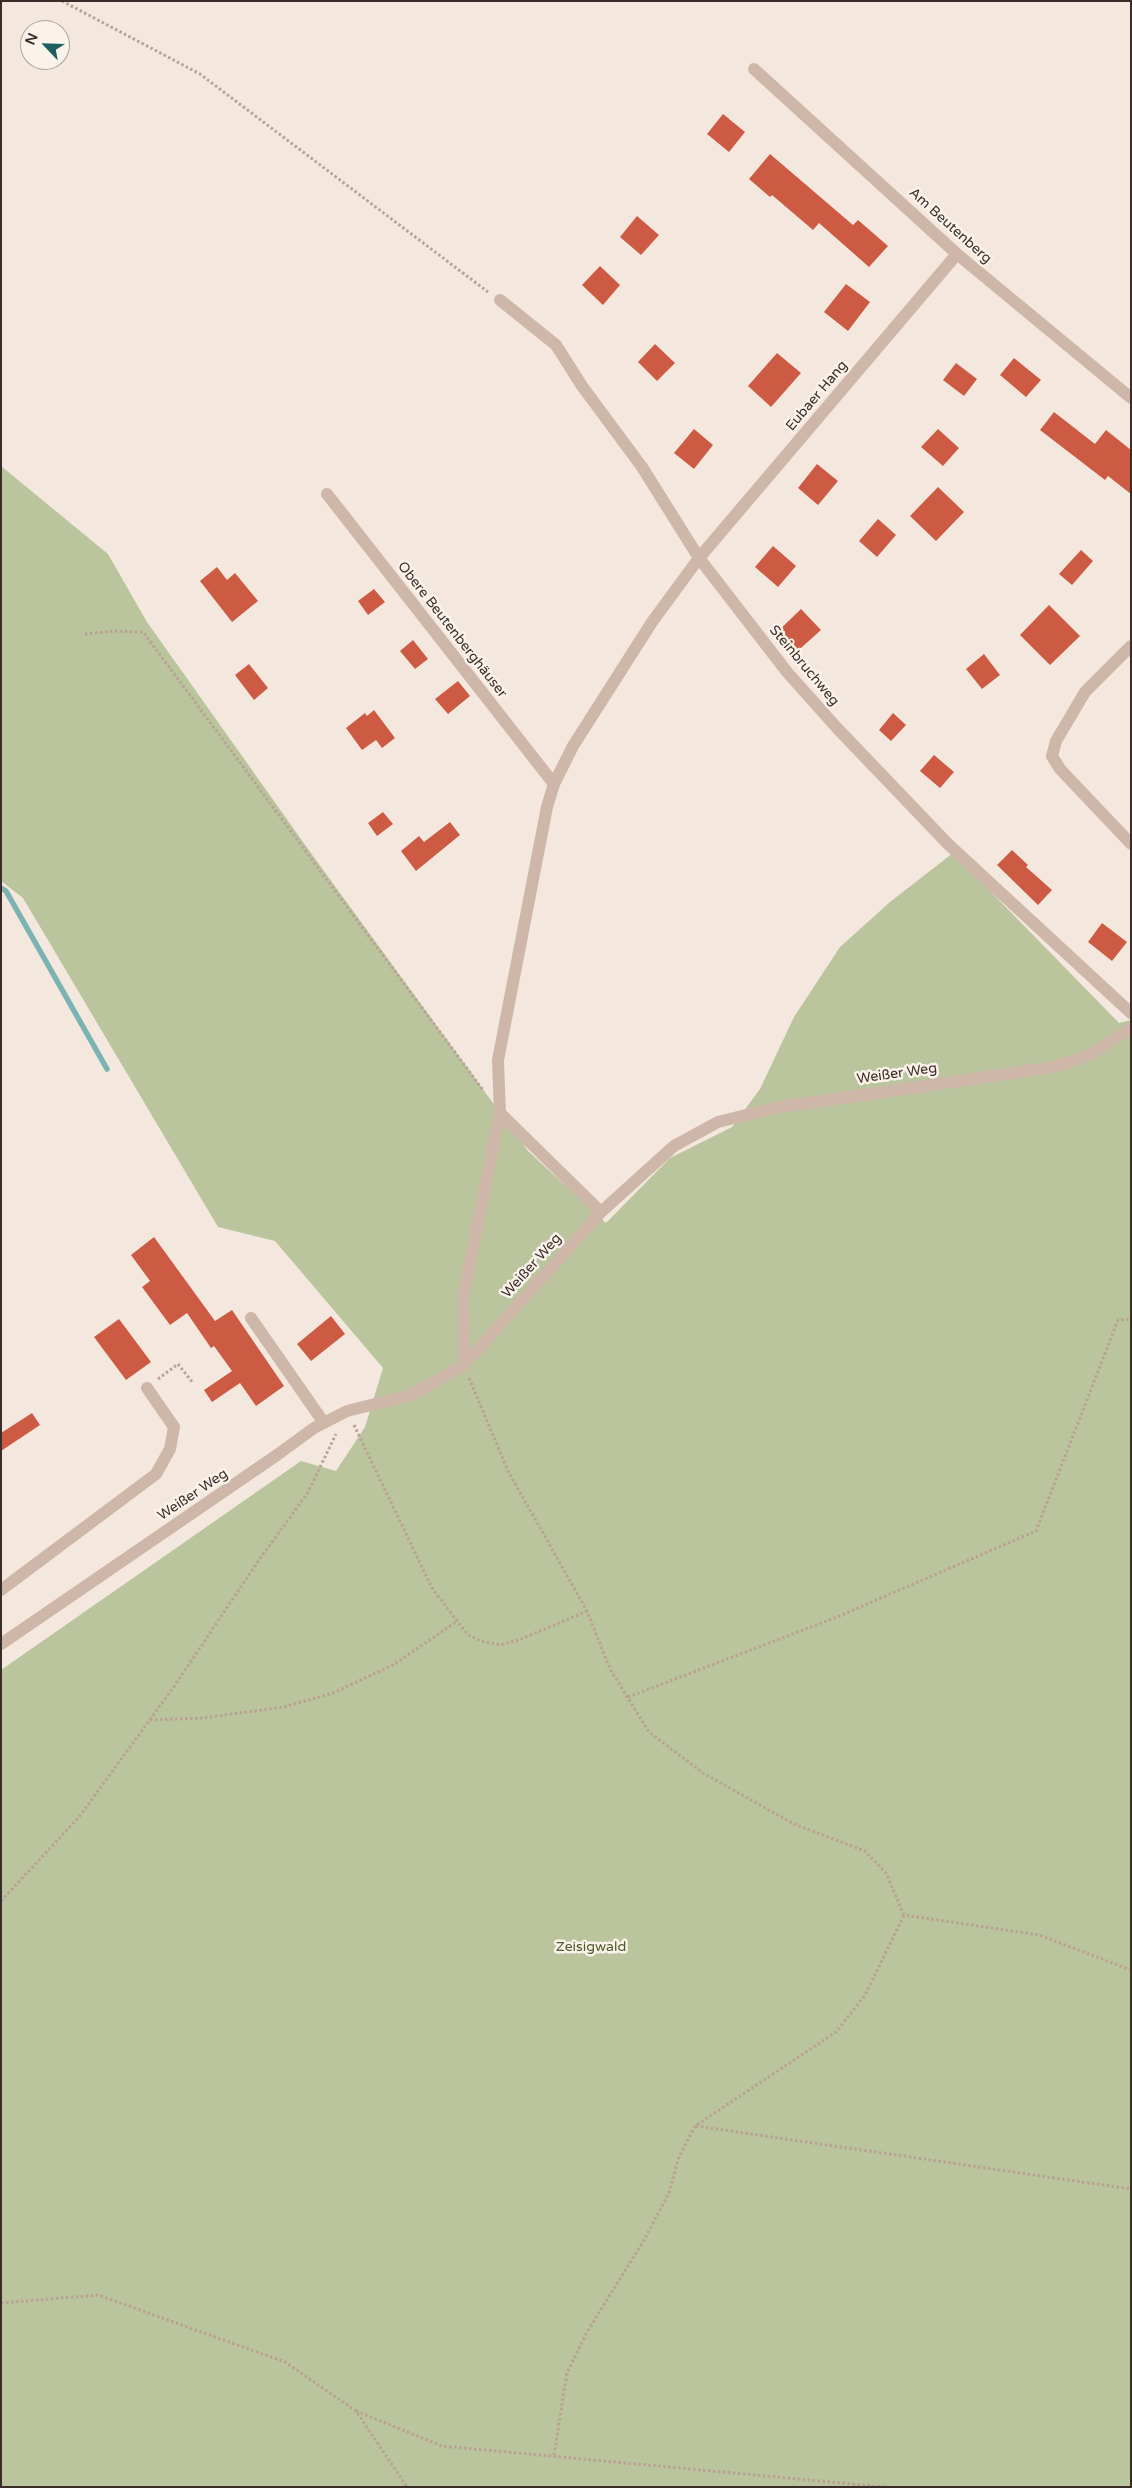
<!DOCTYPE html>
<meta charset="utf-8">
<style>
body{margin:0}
#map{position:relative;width:1132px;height:2488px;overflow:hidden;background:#f4e8de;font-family:"Varela Round",sans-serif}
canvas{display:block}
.frame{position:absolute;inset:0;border:2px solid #3a2d29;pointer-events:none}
.north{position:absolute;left:20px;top:20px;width:50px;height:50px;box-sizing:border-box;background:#fbf3eb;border:1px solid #aea49d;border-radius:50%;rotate:294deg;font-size:14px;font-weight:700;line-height:20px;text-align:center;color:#3a2d29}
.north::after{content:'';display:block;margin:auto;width:18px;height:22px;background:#1b5f5f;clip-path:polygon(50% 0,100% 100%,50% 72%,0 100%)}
</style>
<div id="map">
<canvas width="1132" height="2488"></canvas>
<div class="frame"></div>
<div class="north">N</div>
</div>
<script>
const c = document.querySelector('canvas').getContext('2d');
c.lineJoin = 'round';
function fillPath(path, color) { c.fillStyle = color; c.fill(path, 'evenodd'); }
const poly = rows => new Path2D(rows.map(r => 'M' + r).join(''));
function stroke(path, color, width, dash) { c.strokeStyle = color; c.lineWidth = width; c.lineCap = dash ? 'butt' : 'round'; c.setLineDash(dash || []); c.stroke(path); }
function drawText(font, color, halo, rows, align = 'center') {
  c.font = font + ' "Varela Round",sans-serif'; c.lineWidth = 5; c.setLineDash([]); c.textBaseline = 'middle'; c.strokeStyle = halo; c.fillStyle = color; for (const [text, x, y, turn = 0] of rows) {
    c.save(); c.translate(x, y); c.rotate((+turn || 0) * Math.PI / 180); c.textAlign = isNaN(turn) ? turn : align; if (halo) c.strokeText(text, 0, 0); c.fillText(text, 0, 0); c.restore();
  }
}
fillPath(poly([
 [1,466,108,554,147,622,313,856,528,1151,606,1223,670,1158,732,1127,760,1089,794,1017,840,947,890,902,953,853,1119,1023,1131,1020,1131,2487,1,2487,1,1670,301,1461,336,1471,365,1427,383,1368,275,1241,218,1227,23,898,1,881]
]), '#bac59d');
stroke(poly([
 [1,888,6,891,107,1069]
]), '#7bb3b2', 5.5);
fillPath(poly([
 [723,114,745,132,729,152,707,134],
 [770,154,853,225,858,220,888,246,869,267,819,223,813,230,772,195,770,197,749,179],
 [637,216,659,235,641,255,620,237],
 [600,266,620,285,603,305,582,285],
 [846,284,870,302,848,331,824,312],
 [655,344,675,363,657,381,638,362],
 [777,353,801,373,771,407,748,386],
 [1014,358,1041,380,1026,397,1000,375],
 [956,363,977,379,964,396,943,380],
 [1054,412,1095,444,1106,430,1131,450,1131,494,1108,476,1105,480,1040,430],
 [694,429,713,445,694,469,674,453],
 [938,429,959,448,943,466,921,447],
 [817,464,838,481,818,505,798,488],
 [938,487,964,512,936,541,910,516],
 [878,519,896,535,877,557,859,541],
 [773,546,796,566,778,587,755,567],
 [1081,550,1093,561,1072,585,1059,574],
 [217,567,227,580,235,573,258,601,232,622,200,581],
 [374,589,385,602,368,615,358,601],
 [1049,605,1080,636,1050,665,1020,635],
 [801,609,821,630,792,656,773,636],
 [413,640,428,659,415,669,400,651],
 [984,654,1000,675,982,689,966,669],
 [249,664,268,688,254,700,235,675],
 [458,681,470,696,448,714,435,699],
 [374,710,395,738,382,748,376,740,362,750,346,728,365,713,367,716],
 [893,713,906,725,891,741,879,730],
 [934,755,954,772,940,788,920,771],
 [383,812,393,824,377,836,368,823],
 [450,822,460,835,416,871,401,851,419,836,424,842],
 [1012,850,1028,865,1026,867,1052,890,1038,905,997,865],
 [1102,923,1127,942,1112,961,1088,942],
 [154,1237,215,1321,232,1310,284,1386,256,1406,240,1383,212,1402,204,1390,232,1371,214,1346,211,1348,187,1313,170,1325,142,1287,150,1281,131,1255],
 [331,1316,345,1334,311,1361,297,1344],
 [119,1319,151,1362,126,1380,94,1337],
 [32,1413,40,1425,1,1451,1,1433]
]), '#cd5b43');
stroke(poly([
 [62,1,200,74,488,292],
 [85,634,113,631,143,632,483,1090],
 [469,1378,508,1471,587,1611,610,1669,649,1732,703,1773,794,1824,865,1851,886,1873,904,1915,1039,1935,1131,1970],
 [158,1379,178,1364,193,1383],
 [354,1425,432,1588,467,1634,481,1641,500,1645,519,1640,587,1611],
 [628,1697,837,1617,1036,1531,1118,1320,1131,1319],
 [150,1720,203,1718,284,1707,333,1693,393,1665,456,1622],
 [1,1901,79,1817,173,1688,261,1557,307,1494,336,1434],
 [696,2126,1131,2189],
 [1,2303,98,2295,285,2362,356,2411,407,2487],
 [356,2411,442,2446,885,2487],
 [554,2455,567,2373,587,2332,644,2240,669,2193,679,2157,695,2126,836,2032,865,1995,904,1915]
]), '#baa193', 3, [2.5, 2.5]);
stroke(poly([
 [754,69,957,254,1131,398],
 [500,300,556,345,582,386,642,467,699,558,787,672,837,728,948,844,1131,1013],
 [327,494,554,784],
 [1131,646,1085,692,1056,741,1052,756,1060,769,1131,844],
 [500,1113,601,1212],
 [251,1318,324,1423],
 [464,1365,463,1298,500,1113,498,1060,547,807,554,784,573,746,652,622,699,558,957,254],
 [1,1590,156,1474,170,1449,174,1427,147,1388],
 [1,1644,277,1455,314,1428,347,1411,411,1395,464,1365,601,1212,674,1146,718,1122,774,1108,1054,1067,1089,1055,1131,1028]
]), '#ceb7a9', 12);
drawText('14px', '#3a2d29', '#fbf3eb', [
 ["Am Beutenberg",950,226,42],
 ["Eubaer Hang",817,396,-50],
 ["Obere Beutenberghäuser",452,630,52],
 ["Steinbruchweg",804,666,50],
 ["Weißer Weg",897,1074,-8],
 ["Weißer Weg",532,1266,-48],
 ["Weißer Weg",193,1495,-34]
]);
drawText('14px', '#4c5a2b', '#fbf3eb', [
 ["Zeisigwald",591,1947]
]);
</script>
